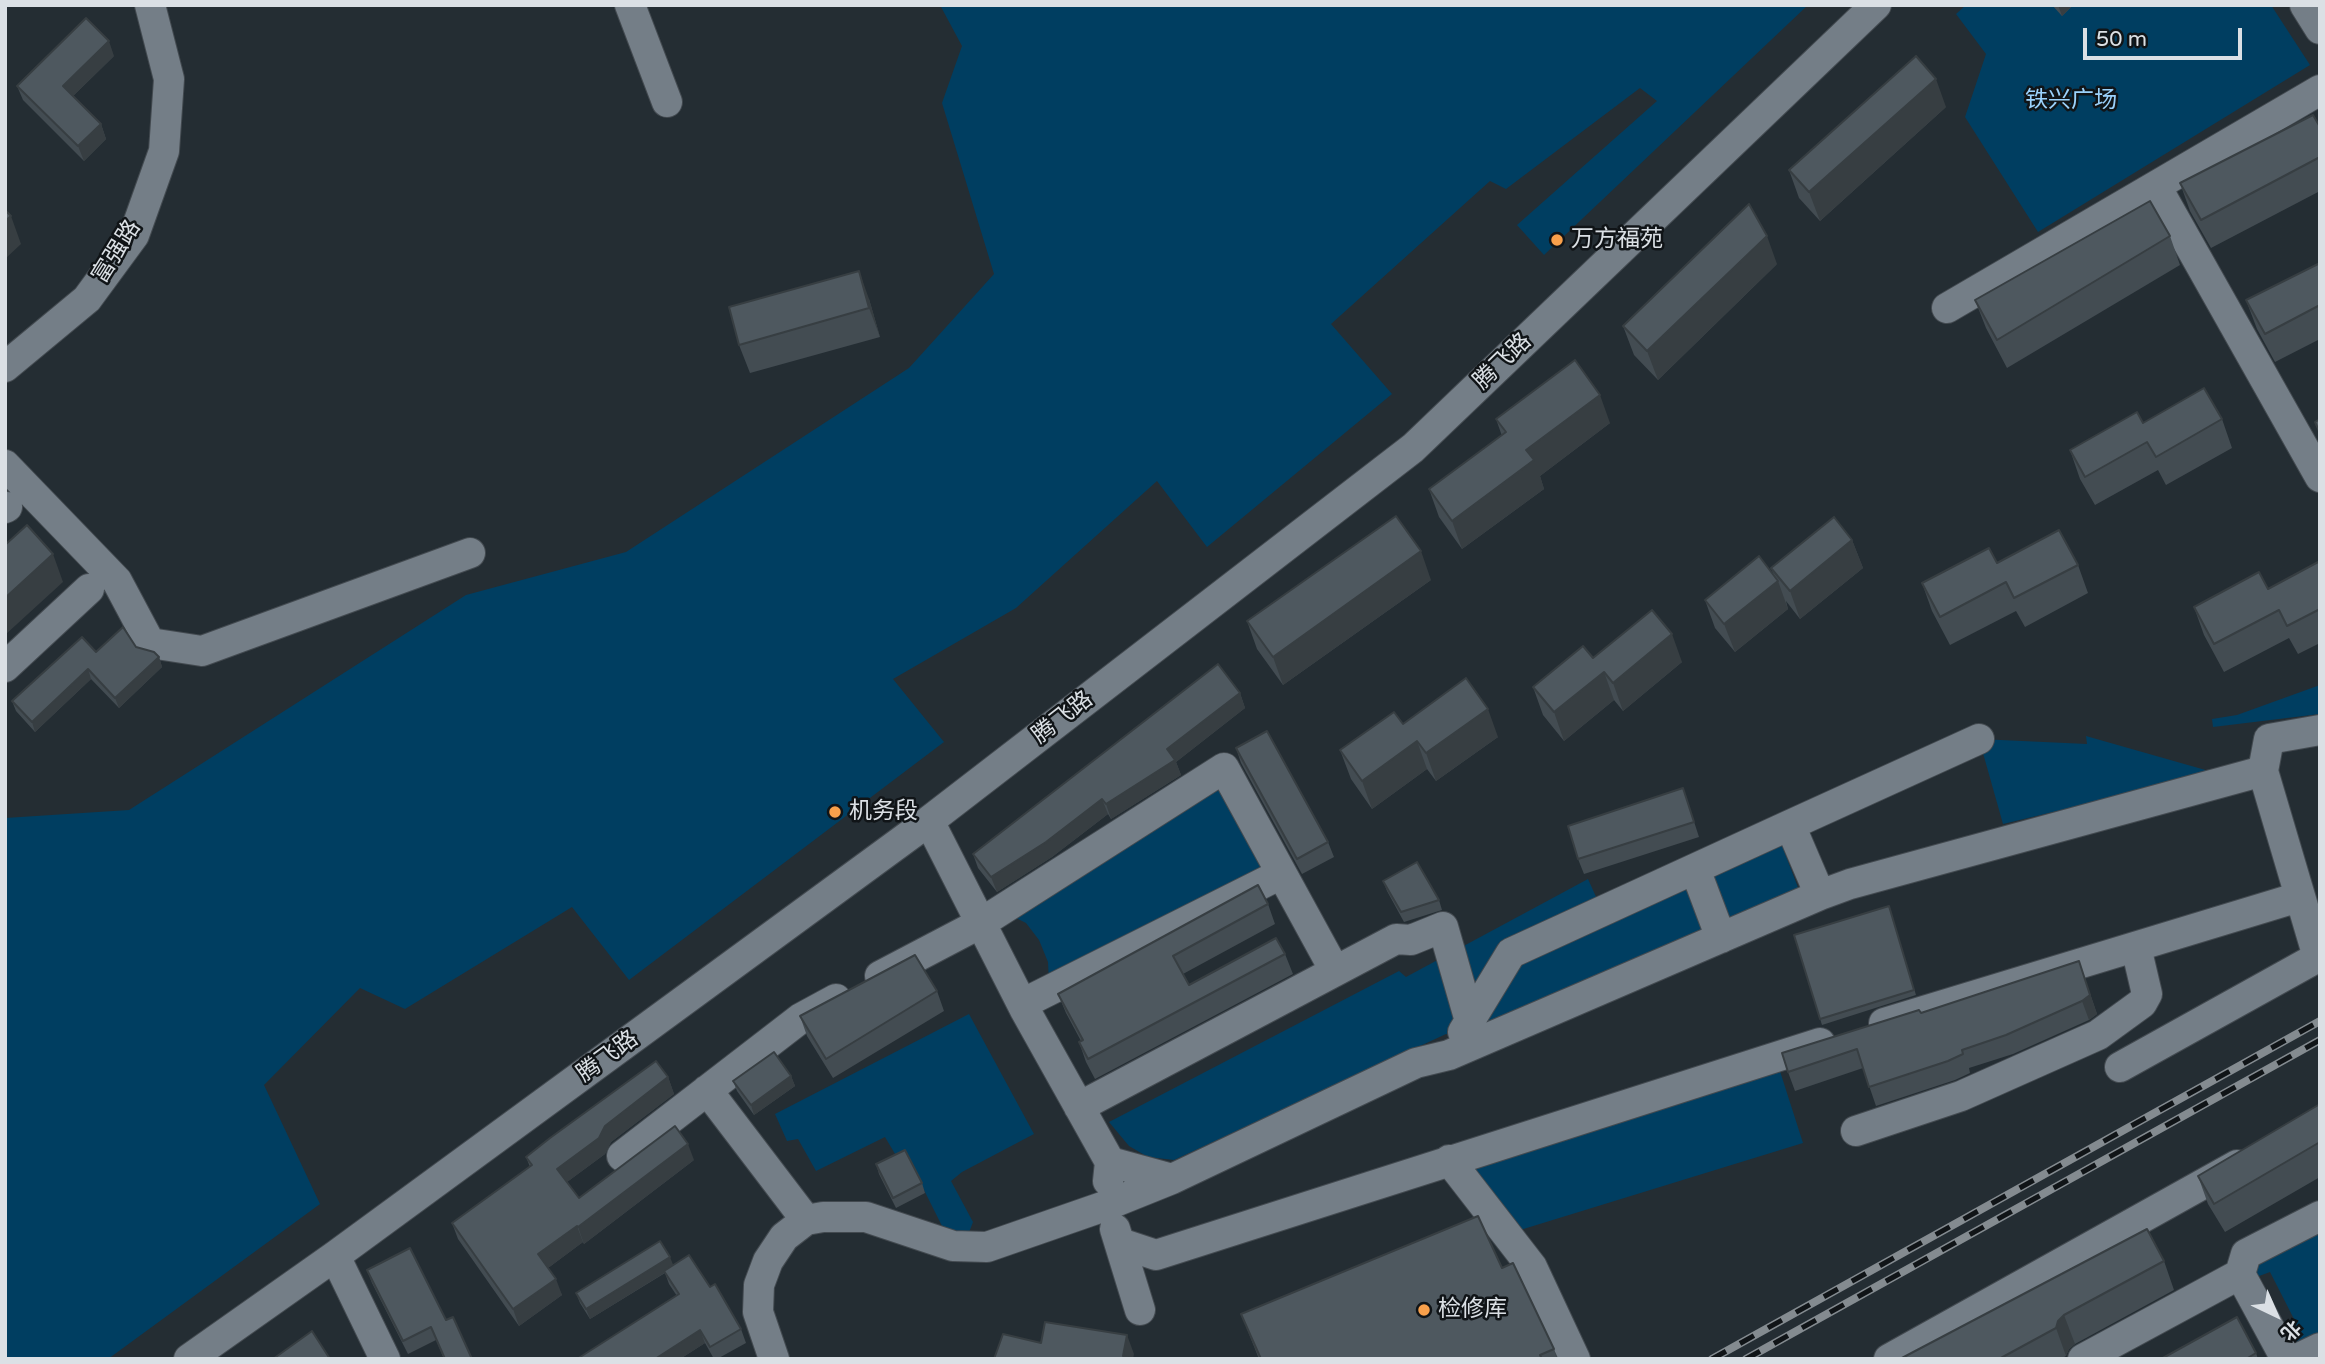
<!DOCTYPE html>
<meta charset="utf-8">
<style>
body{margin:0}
#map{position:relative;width:2325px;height:1364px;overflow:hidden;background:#242d33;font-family:"Varela Round","Noto Sans SC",sans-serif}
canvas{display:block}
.frame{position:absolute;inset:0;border:7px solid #dbe0e5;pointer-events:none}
.north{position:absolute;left:2241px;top:1280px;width:70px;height:70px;-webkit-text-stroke:5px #101417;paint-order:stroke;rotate:136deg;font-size:19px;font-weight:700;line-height:28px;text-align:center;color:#dbe0e5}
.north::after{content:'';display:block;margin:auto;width:24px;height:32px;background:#dbe0e5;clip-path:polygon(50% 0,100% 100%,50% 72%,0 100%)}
.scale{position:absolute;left:2083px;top:28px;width:159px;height:32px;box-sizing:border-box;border:4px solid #dbe0e5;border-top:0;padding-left:9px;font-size:21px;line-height:24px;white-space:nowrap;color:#dbe0e5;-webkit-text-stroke:5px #101417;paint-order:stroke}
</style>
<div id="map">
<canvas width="2325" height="1364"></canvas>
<div class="frame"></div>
<div class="north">北</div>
<div class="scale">50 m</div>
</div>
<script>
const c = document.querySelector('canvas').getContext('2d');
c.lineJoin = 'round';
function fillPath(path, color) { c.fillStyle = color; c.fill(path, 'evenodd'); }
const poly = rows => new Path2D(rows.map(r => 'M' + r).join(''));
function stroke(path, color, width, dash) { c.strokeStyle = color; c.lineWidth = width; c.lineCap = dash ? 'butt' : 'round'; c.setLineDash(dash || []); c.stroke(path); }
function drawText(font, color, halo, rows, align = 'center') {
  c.font = font + ' "Varela Round","Noto Sans SC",sans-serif'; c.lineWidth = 5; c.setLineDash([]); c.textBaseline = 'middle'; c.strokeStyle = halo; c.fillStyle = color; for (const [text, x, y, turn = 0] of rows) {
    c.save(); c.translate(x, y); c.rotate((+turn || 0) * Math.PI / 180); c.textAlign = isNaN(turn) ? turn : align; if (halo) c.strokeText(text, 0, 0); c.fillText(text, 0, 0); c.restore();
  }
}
fillPath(poly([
 [940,5,1808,5,1544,255,1517,225,1657,101,1640,88,1506,189,1490,181,1331,324,1392,394,1207,547,1157,481,1016,608,893,679,944,742,629,980,572,907,405,1009,360,988,264,1085,320,1204,108,1359,5,1359,5,818,129,810,466,595,626,552,909,368,994,274,942,103,962,46],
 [1966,5,2271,5,2310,65,2038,232,1965,117,1986,54,1956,14],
 [2320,685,2320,714,2213,727,2212,719,2237,715],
 [2086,736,2216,773,2003,824,1979,739,2087,744],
 [1222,782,1272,872,1049,983,1048,962,1039,940,1026,923,1008,914],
 [1773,822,1802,898,1468,1041,1446,1034,1174,1160,1148,1157,1129,1146,1109,1122,1399,971,1406,977,1588,879,1597,899],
 [969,1014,1034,1134,962,1172,951,1181,973,1222,968,1235,945,1232,909,1160,901,1164,885,1137,816,1171,798,1139,787,1141,775,1114],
 [1778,1065,1803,1143,1517,1231,1465,1162],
 [2320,1225,2320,1343,2301,1352,2280,1332,2295,1321,2270,1272,2251,1279,2252,1260]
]), '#003e61');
const minor = poly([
 [630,5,667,102],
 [2305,5,2320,29],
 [2156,186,2320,477],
 [1947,308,2320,90],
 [5,367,87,299,134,235,164,151,169,79,150,5],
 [5,465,117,581,150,643,202,651,470,553],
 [5,508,7,507],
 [5,667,89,589],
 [929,821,1025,1010,1110,1162],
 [1790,825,1979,739],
 [1695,869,1721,938],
 [880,976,981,923,1224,768,1335,971],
 [1022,1004,1281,874],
 [1884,1023,2299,897],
 [1463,1032,1511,953,1790,825,1820,895],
 [2120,1067,2318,957,2263,771],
 [707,1090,806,1220,823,1217,866,1217,953,1246,987,1247,1105,1206,1172,1179,1416,1063,1449,1055,1820,895,1850,884,2263,771,2269,739,2320,730],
 [1079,1107,1396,939,1411,940,1443,927,1470,1021],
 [1856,1131,1961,1096,2098,1035,2142,1003,2147,994,2136,947],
 [622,1156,801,1018,836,999],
 [1449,1160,1532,1267,1575,1359],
 [1108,1181,1110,1162,1172,1179],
 [1115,1229,1140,1310],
 [1120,1243,1156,1255,1820,1043],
 [335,1256,385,1359],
 [189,1359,335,1256,929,821,1413,448,1876,5],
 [774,1359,758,1312,759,1285,768,1261,784,1237,806,1220],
 [1889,1359,2237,1165],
 [2083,1359,2240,1274],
 [2286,1359,2240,1274,2246,1254,2320,1216],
 [2297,1359,2320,1348]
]);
stroke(minor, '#434a50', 32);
stroke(minor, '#747e87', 30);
const rail = poly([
 [1712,1359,2320,1021],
 [1746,1359,2320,1040]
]);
stroke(rail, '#848b90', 8);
stroke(rail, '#101417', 5, [16]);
fillPath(poly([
 [2052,5,2073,5,2062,16],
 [114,56,73,96,101,124,106,139,84,161,23,100,17,86],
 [1946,107,1820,221,1799,198,1789,170],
 [2320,127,2320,191,2211,248,2190,211,2180,183],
 [2170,236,2180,265,2007,368,1986,328,1975,300],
 [2320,263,2320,339,2275,362,2257,329,2246,300],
 [1777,264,1658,380,1634,355,1623,326],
 [869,299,880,337,750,373,739,345],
 [1496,419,1610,423,1540,476,1544,489,1462,549,1439,517,1429,489,1502,436],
 [2222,419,2232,448,2166,485,2158,470,2095,505,2080,479,2070,450,2143,423],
 [1852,540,1863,568,1800,619,1786,601,1788,609,1735,652,1715,628,1705,600,1774,576,1771,568],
 [2320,561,2320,643,2298,654,2289,638,2224,672,2204,635,2194,607,2268,589],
 [1997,563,2078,565,2088,593,2025,627,2016,611,1950,645,1932,611,1922,583],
 [1431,580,1283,685,1257,649,1247,621],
 [136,647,159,657,162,667,119,708,91,679,35,732,16,711,12,701,96,652],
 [1593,658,1682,662,1623,711,1614,700,1564,741,1543,715,1533,687],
 [1240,693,1245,708,1176,762,1181,775,1111,819,1108,814,1052,857,997,892,978,868,973,854],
 [1403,724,1498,737,1436,781,1427,769,1372,809,1351,779,1340,750],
 [1236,748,1328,842,1334,857,1302,874,1241,763],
 [1688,803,1699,837,1584,874,1578,859],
 [1383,881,1439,900,1442,910,1404,922,1387,891],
 [1268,904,1275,924,1183,974,1189,985,1285,954,1293,974,1095,1079,1086,1062,1079,1042,1081,1041,1066,1013,1058,994],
 [1889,906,1916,995,1822,1025,1794,935],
 [2079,961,2097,1014,2089,1020,2013,1054,1969,1068,1970,1073,1955,1080,1876,1106,1863,1068,1795,1091,1788,1072,1921,1013],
 [937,991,944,1011,833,1078,807,1036,800,1016],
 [791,1076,795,1086,754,1115,737,1091,733,1081],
 [668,1077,674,1094,611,1142,605,1154,567,1182,579,1198,694,1160,584,1244,583,1242,548,1268,562,1295,519,1326,458,1239,452,1223,530,1167,526,1157],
 [2320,1104,2320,1177,2225,1232,2208,1204,2198,1176],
 [876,1164,922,1183,925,1193,896,1208,879,1174],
 [2164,1261,2174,1290,2075,1344,2069,1349,2066,1356,2061,1359,1900,1359],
 [673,1266,710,1287,741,1329,746,1343,717,1359,714,1359,705,1343,680,1359,577,1359,677,1296,669,1284,665,1273,590,1319,580,1303,576,1293],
 [1502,1268,1554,1349,1557,1359,1259,1359,1241,1314],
 [367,1270,446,1320,472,1359,444,1359,436,1340,408,1354,372,1283],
 [2256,1353,2258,1359,2161,1359]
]), '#434c52');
fillPath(poly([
 [2058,5,2073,5,2062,16],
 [109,41,114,56,68,101,63,86],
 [1936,79,1946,107,1820,221,1809,192],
 [101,124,106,139,84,161,78,146],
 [11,216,21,244,5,259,5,221],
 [1767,236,1777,264,1658,380,1647,351],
 [859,271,869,299,880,337,869,308],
 [1600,395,1610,423,1540,476,1544,489,1462,549,1452,521,1526,450],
 [1852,540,1863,568,1800,619,1790,591],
 [1421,551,1431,580,1283,685,1273,657],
 [53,554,63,582,5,635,5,598],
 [1778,581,1788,609,1735,652,1724,624],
 [1672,634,1682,662,1623,711,1613,683],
 [159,657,162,667,119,708,115,698],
 [88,669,91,679,35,732,32,722],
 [1604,672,1614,700,1564,741,1554,712],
 [1240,693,1245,708,1176,762,1181,775,1111,819,1106,804,1167,749],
 [1488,709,1498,737,1436,781,1426,753],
 [1417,741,1427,769,1372,809,1362,781],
 [1102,799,1108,814,1052,857,997,892,991,877],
 [2079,961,2097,1014,2089,1020,2082,1001],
 [791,1076,795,1086,754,1115,751,1105],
 [668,1077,674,1094,611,1142,605,1154,563,1185,557,1169,605,1126],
 [688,1144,694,1160,584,1244,578,1227],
 [577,1226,583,1242,544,1271,538,1254],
 [670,1257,674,1267,590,1319,586,1309],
 [556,1279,562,1295,519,1326,513,1309],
 [2064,1315,2075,1344,2069,1349,2066,1356,2056,1328,2058,1321],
 [700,1330,705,1343,680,1359,655,1359],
 [1127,1335,1134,1354,1133,1359,1123,1356]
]), '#373e42');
const building = poly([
 [86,18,109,41,63,86,101,124,78,146,17,86,86,18],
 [1916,56,1936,79,1809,192,1789,170,1916,56],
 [2313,115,2320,127,2320,157,2201,220,2180,183,2313,115],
 [2150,201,2170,236,1997,340,1975,300,2150,201],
 [1749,204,1767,236,1647,351,1623,326,1749,204],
 [5,210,11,216,5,221,5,210],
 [2320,263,2320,305,2265,334,2246,300,2320,263],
 [859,271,869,308,739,345,729,307,859,271],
 [1575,360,1600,395,1526,450,1534,460,1452,521,1429,489,1506,432,1496,419,1575,360],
 [2204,388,2222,419,2156,457,2147,442,2085,477,2070,450,2137,412,2143,423,2204,388],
 [2320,419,2320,433,2315,422,2320,419],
 [1396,516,1421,551,1273,657,1247,621,1396,516],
 [1834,517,1852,540,1790,591,1771,568,1834,517],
 [27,525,53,554,5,598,5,545,27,525],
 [2059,530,2078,565,2014,598,2006,582,1940,617,1922,583,1989,548,1997,563,2059,530],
 [1759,556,1778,581,1724,624,1705,600,1759,556],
 [2320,561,2320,609,2287,626,2279,610,2214,644,2194,607,2259,572,2268,589,2320,561],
 [1652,610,1672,634,1613,683,1604,672,1554,712,1533,687,1583,646,1593,658,1652,610],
 [123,627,136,647,154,652,159,657,115,698,88,669,32,722,12,701,82,637,96,652,123,627],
 [1218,664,1240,693,1167,749,1175,760,1106,804,1102,799,1046,842,991,877,973,854,1218,664],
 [1466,678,1488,709,1426,753,1417,741,1362,781,1340,750,1394,712,1403,724,1466,678],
 [1267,731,1328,842,1297,859,1236,748,1267,731],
 [1683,788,1694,822,1578,859,1568,826,1683,788],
 [1417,862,1439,900,1401,912,1383,881,1417,862],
 [1258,885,1268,904,1173,956,1189,985,1276,938,1285,954,1088,1059,1079,1042,1083,1040,1058,994,1258,885],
 [1889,906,1914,990,1820,1019,1794,935,1889,906],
 [915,955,937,991,826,1059,800,1016,915,955],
 [2079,961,2090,995,2082,1001,2006,1035,1962,1050,1963,1054,1948,1061,1869,1087,1857,1049,1788,1072,1782,1053,1919,1010,1921,1013,2079,961],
 [774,1052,791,1076,751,1105,733,1081,774,1052],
 [656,1061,668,1077,605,1126,599,1138,557,1169,579,1198,675,1126,688,1144,578,1227,577,1226,538,1254,556,1279,513,1309,452,1223,532,1165,526,1157,550,1138,656,1061],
 [2320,1104,2320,1142,2214,1204,2198,1176,2320,1104],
 [905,1150,922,1183,893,1198,876,1164,905,1150],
 [1478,1216,1502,1268,1513,1263,1554,1349,1540,1355,1542,1359,1261,1359,1241,1314,1478,1216],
 [2147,1229,2164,1261,2064,1315,2058,1321,2056,1328,1999,1359,1900,1359,2147,1229],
 [660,1241,670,1257,586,1309,576,1293,660,1241],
 [410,1248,446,1320,453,1317,472,1359,445,1359,431,1327,403,1341,367,1270,410,1248],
 [689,1255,710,1287,715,1284,741,1329,710,1347,700,1330,655,1359,577,1359,679,1294,664,1271,689,1255],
 [2237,1317,2256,1353,2246,1359,2161,1359,2237,1317],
 [1045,1322,1127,1335,1123,1356,1136,1359,994,1359,1003,1334,1041,1343,1045,1322],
 [312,1331,330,1359,273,1359,312,1331]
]);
fillPath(building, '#4e585f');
stroke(building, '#373e42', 2);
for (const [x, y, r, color] of [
 [1557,240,7,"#f8a04b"],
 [835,812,7,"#f8a04b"],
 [1424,1310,7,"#f8a04b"]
]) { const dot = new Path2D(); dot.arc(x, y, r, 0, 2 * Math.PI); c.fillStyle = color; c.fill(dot); stroke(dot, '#101417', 2.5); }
drawText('23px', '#9bd2fc', '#101417', [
 ["铁兴广场",2071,101]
]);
drawText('23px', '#dbe0e5', '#101417', [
 ["万方福苑",1571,240],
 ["机务段",849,812],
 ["检修库",1438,1310]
], 'left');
drawText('23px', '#dbe0e5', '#101417', [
 ["富强路",117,252,-58],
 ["腾飞路",1503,362,-44],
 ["腾飞路",1063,718,-38],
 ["腾飞路",608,1057,-36]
]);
</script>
